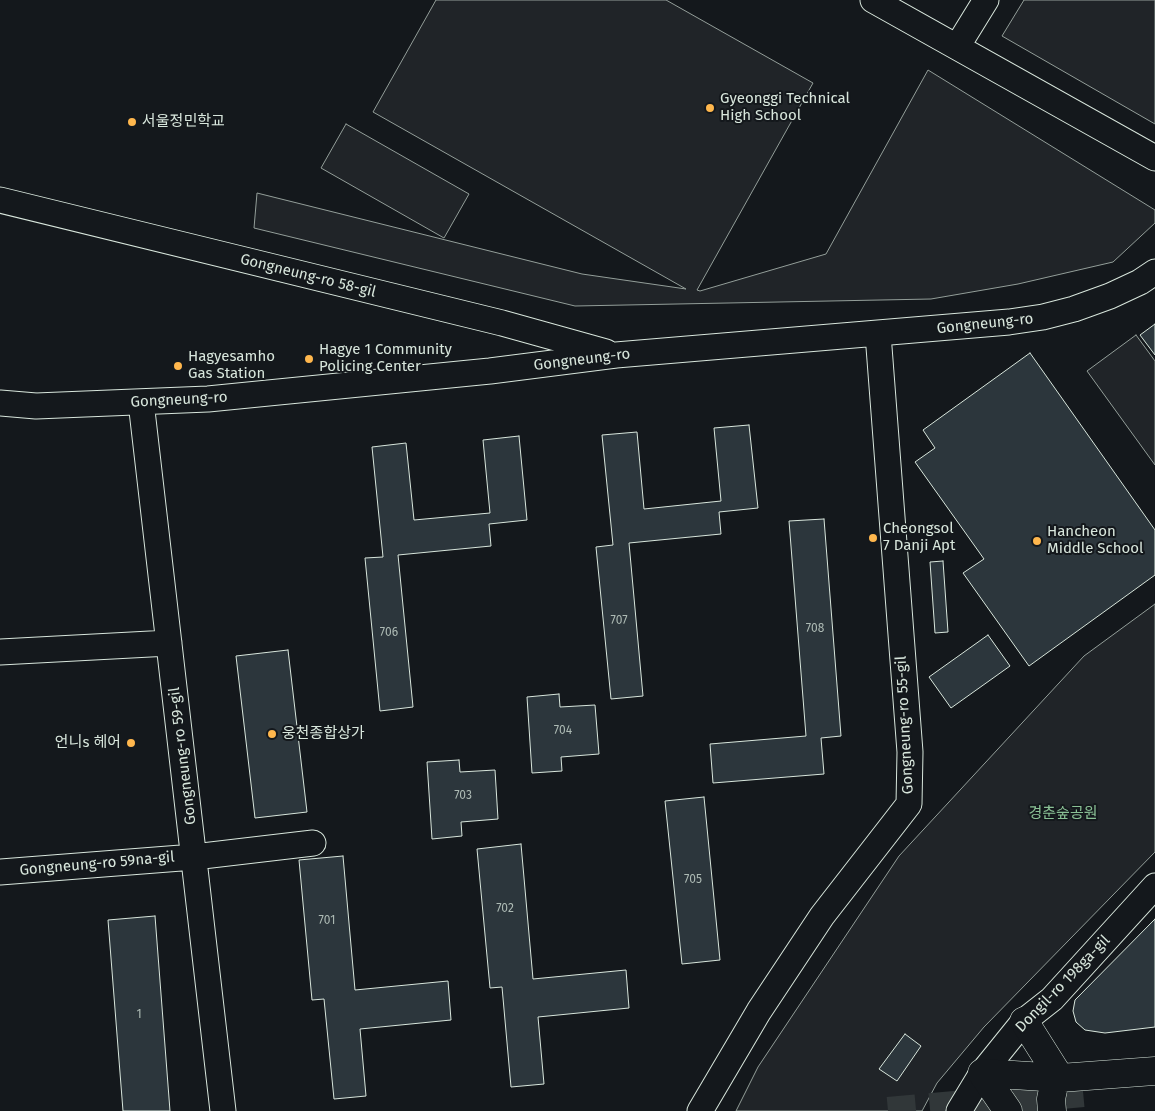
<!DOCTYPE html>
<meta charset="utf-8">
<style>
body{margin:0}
canvas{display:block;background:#14181c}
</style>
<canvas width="1155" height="1111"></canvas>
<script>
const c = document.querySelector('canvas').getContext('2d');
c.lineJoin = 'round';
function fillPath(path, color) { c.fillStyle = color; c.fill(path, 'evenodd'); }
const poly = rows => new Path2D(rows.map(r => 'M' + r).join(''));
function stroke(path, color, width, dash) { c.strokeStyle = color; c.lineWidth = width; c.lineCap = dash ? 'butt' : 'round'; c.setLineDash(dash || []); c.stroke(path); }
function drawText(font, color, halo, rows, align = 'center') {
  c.font = font + ' "Fira Sans","Noto Sans KR",sans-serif'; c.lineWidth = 4; c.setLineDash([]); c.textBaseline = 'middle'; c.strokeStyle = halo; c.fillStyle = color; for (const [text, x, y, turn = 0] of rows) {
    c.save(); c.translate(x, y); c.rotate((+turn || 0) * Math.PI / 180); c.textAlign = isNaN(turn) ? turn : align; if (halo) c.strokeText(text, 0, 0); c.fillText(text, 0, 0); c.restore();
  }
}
const green = poly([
 [436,0,666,0,813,83,697,290,700,291,826,254,928,70,1155,210,1155,223,1113,262,1018,284,931,299,575,306,254,228,257,193,582,274,686,289,373,112,436,0],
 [1024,0,1155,0,1155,124,1002,36,1024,0],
 [346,124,469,194,444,238,321,168,346,124],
 [1136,335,1155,361,1155,465,1087,371,1136,335],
 [1155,604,1155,852,984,1027,937,1083,922,1111,736,1111,758,1067,899,856,1084,656,1155,604]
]);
fillPath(green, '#202428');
stroke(green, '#939e99', 1);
const building = poly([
 [1155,324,1155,355,1140,335,1155,324],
 [1030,353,1155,530,1155,575,1029,666,963,573,984,559,915,462,935,448,923,430,1030,353],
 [749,425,758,508,719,512,721,534,629,543,643,696,611,699,596,547,613,545,602,435,637,432,644,509,721,501,714,428,749,425],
 [519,436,527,520,489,524,491,546,398,555,413,707,380,711,365,558,383,557,372,447,406,443,414,520,490,513,483,440,519,436],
 [824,519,841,736,821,738,824,774,713,783,710,744,806,736,789,521,824,519],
 [943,561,948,632,935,633,930,562,943,561],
 [988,635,1010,666,951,708,929,677,988,635],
 [288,650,307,812,255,818,236,656,288,650],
 [559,694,560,707,595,705,599,754,561,757,562,771,532,773,527,697,559,694],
 [459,760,460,772,495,770,498,819,461,822,462,836,432,839,427,762,459,760],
 [704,797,720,960,682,964,665,801,704,797],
 [521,844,533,979,626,970,629,1008,538,1017,544,1084,511,1087,502,987,490,988,477,849,521,844],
 [343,856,355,990,448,981,451,1020,360,1029,366,1096,334,1099,324,999,312,1000,299,860,343,856],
 [155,916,170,1111,123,1111,108,920,155,916],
 [1155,919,1155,1027,1105,1033,1085,1030,1076,1022,1073,1011,1075,1000,1155,919],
 [905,1034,921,1046,897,1081,879,1069,905,1034]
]);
fillPath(building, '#2c363c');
stroke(building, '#d8e6dc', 1);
stroke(poly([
 [888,1111,1094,1092]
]), '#313739', 28, [28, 14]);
const minor = poly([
 [873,0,1155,158],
 [957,47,986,0],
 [0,200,502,323,606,352],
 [141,402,223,1111],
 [0,403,36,406,208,399,490,371,616,355,1009,322,1043,317,1074,309,1110,296,1140,282,1155,272],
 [0,652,169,643],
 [0,872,194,857,313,843],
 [700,1111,759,1011,822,916,909,804,910,752,878,334],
 [959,1111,982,1073,1024,1021,1052,999,1155,886]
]);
const major = poly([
 [1024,1021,1060,1078],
 [982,1073,1060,1078],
 [982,1073,1008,1111],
 [1052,1111,1051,1099,1054,1085,1060,1078,1155,1071]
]);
stroke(minor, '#d8e6dc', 27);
stroke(major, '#d8e6dc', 29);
stroke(minor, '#14181c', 25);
stroke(major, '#14181c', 28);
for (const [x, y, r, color] of [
 [710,108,5,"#ffb74d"],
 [132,122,5,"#ffb74d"],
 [309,359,5,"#ffb74d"],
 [178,366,5,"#ffb74d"],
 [873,538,5,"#ffb74d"],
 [1037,541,5,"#ffb74d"],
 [272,734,5,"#ffb74d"],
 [131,743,5,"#ffb74d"]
]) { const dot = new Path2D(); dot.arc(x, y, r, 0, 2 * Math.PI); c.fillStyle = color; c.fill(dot); stroke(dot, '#14181c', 2); }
drawText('12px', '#adbab4', null, [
 ["707",619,621],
 ["708",815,629],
 ["706",389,633],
 ["704",563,731],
 ["703",463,796],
 ["705",693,880],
 ["702",505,909],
 ["701",327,921],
 ["1",139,1015]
]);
drawText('15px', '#d8e6dc', '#14181c', [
 ["Gyeonggi Technical",720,99],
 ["High School",720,116],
 ["서울정민학교",142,122],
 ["Hagye 1 Community",319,350],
 ["Policing Center",319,367],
 ["Hagyesamho",188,357],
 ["Gas Station",188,374],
 ["Cheongsol",883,529],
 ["7 Danji Apt",883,546],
 ["Hancheon",1047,532],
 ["Middle School",1047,549],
 ["웅천종합상가",282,734],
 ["언니s 헤어",121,743,"right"]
], 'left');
drawText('15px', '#d8e6dc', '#14181c', [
 ["Gongneung-ro 58-gil",308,276,14],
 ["Gongneung-ro",985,324,-6],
 ["Gongneung-ro",582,360,-7],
 ["Gongneung-ro",179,400,-3],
 ["Gongneung-ro 55-gil",905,725,-93],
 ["Gongneung-ro 59-gil",183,756,-97],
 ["Gongneung-ro 59na-gil",97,864,-5],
 ["Dongil-ro 198ga-gil",1063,984,-46]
]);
drawText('15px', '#8ac095', '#14181c', [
 ["경춘숲공원",1063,814]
]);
</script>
